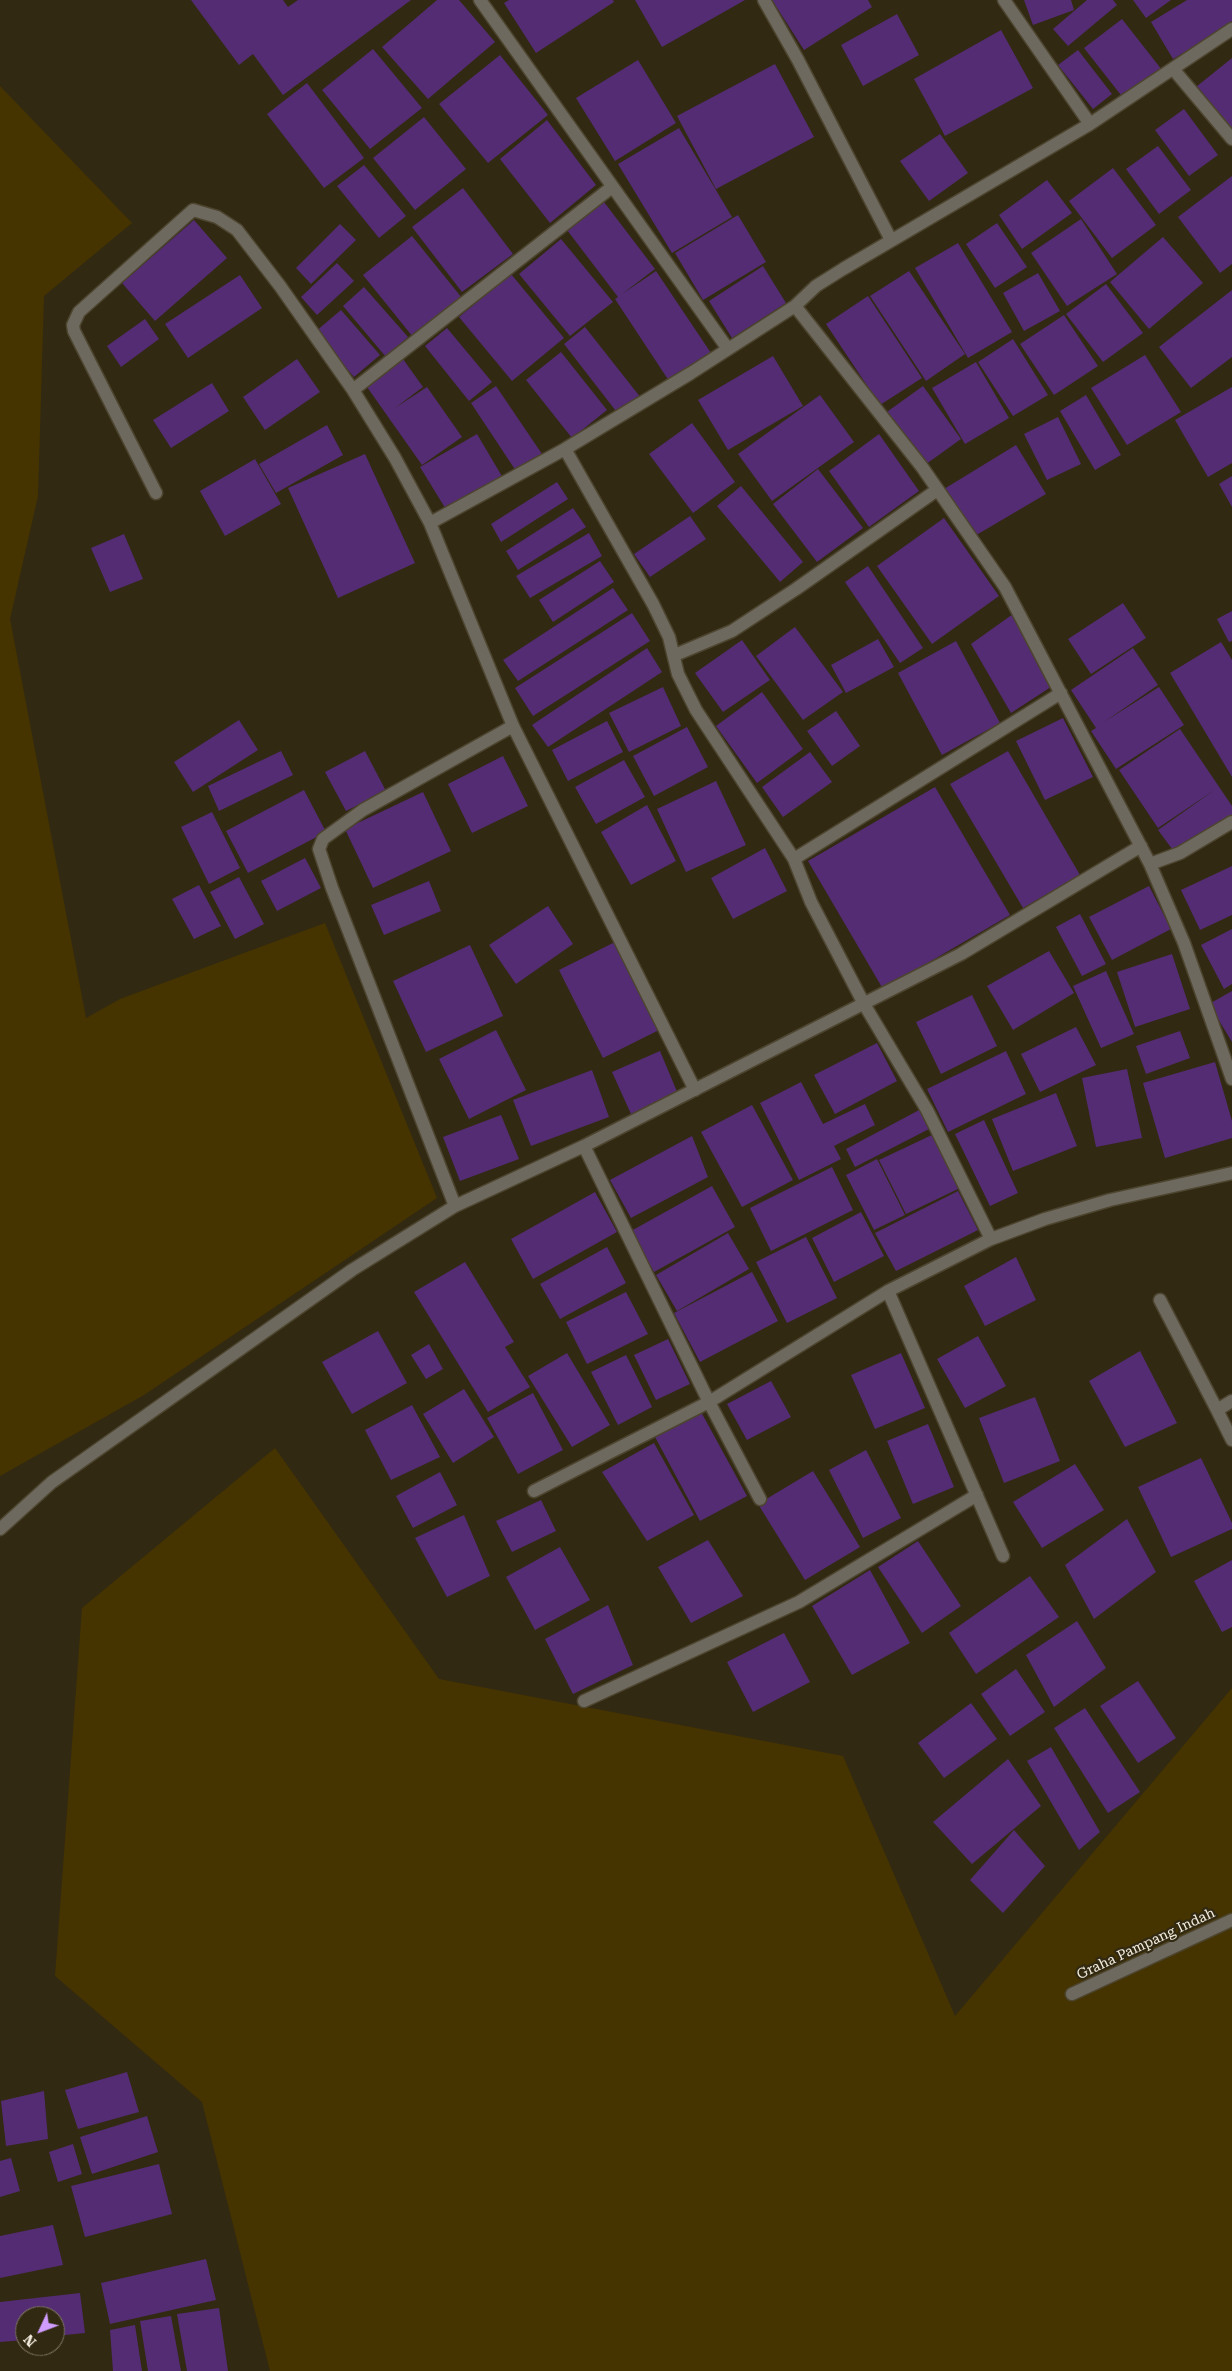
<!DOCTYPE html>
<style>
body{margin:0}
#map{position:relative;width:1232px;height:2371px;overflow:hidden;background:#322912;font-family:"Roboto Serif",serif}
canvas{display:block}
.north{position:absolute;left:15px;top:2306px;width:50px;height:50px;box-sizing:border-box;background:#322912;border:1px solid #807864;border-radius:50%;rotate:227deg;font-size:14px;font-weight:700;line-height:20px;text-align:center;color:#f4eee0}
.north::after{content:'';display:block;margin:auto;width:18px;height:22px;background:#d09dff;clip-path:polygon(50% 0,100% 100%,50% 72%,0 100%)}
</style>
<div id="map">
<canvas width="1232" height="2371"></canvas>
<div class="north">N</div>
</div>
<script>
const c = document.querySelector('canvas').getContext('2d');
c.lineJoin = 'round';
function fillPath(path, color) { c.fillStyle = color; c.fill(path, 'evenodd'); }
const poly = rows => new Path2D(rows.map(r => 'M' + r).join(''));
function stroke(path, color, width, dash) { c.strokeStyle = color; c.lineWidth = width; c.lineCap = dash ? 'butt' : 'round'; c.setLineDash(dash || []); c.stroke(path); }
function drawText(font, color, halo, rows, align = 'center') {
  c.font = font + ' "Roboto Serif",serif'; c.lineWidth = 4.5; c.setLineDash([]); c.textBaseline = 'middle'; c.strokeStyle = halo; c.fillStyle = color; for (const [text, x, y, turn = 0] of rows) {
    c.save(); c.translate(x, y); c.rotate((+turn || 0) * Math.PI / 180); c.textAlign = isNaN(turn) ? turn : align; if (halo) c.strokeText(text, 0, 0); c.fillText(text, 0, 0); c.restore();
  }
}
fillPath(poly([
 [0,86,132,223,44,296,38,496,10,619,86,1018,120,999,325,923,437,1198,144,1395,0,1476],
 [275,1448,439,1679,843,1756,955,2016,1232,1688,1232,2371,270,2371,202,2102,55,1976,82,1608]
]), '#453400');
fillPath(poly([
 [191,0,283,0,288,7,298,0,411,0,283,95,253,54,239,65],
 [437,0,459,0,495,42,428,99,382,47],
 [509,0,613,0,614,2,536,53,504,3],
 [635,0,745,0,662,47],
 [772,0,868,0,872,7,804,50],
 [1024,0,1071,0,1074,10,1033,25],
 [1087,0,1113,0,1117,5,1068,46,1053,29],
 [1133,0,1171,0,1146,18],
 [1187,0,1232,0,1232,24,1173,59,1151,22],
 [897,14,919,55,863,86,841,45],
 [1122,19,1162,70,1124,99,1084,48],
 [1001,30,1033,88,945,136,914,79],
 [373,49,422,108,370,149,322,90],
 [1078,50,1112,94,1093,109,1058,65],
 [500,55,548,115,488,163,439,104],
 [1232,58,1232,131,1196,87],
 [638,60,676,123,615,161,576,98],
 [775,64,814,137,716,189,677,116],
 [307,83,364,158,324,188,267,114],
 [1184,109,1218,155,1189,176,1155,130],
 [424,117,466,169,415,210,373,158],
 [547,120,596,185,550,223,500,159],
 [679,128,732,217,672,253,618,164],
 [940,134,968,173,929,201,900,161],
 [1158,146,1191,190,1159,214,1126,169],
 [364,165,406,216,379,238,337,186],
 [1113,168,1156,225,1112,258,1069,201],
 [1232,176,1232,264,1220,273,1178,217],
 [1047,180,1072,213,1022,249,999,215],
 [463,188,513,254,462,292,412,227],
 [604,202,655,269,622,294,656,271,713,356,671,384,615,299,618,297,567,230],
 [738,215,766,262,703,300,675,253],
 [1081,219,1117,274,1067,306,1031,253],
 [194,220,227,258,155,321,122,283],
 [997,223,1027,267,995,288,966,244],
 [340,224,356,240,311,284,296,268],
 [412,236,462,298,413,337,363,275],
 [1163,237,1203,283,1149,329,1110,282],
 [561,239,613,302,570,336,519,274],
 [958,243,1012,332,968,358,915,268],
 [337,263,354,281,317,315,301,297],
 [763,266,786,303,732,338,709,301],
 [909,271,965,354,926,381,870,296],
 [1038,273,1060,311,1024,331,1003,293],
 [511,274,564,338,512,381,459,317],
 [240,275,262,308,188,358,165,324],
 [1106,284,1143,333,1103,362,1066,314],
 [364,287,408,337,386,357,343,306],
 [1232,290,1232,357,1191,388,1159,347],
 [868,296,922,378,880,405,826,324],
 [341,310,380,355,354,377,315,332],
 [1064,315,1098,366,1054,395,1020,344],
 [145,319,159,339,121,367,107,346],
 [585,327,641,398,619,415,564,344],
 [447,328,492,382,469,401,425,346],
 [1013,339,1048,395,1013,416,978,362],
 [561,352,607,410,572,438,526,380],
 [1145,355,1181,412,1127,445,1091,388],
 [773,356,803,406,728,450,698,400],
 [297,359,320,392,265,430,243,397],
 [403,359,423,387,395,408,427,387,462,437,422,465,367,387],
 [976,362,1009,418,965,444,932,388],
 [212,383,229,411,171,448,153,420],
 [496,386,542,454,516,471,471,403],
 [923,386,961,439,922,467,884,414],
 [1232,387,1232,463,1208,477,1175,420],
 [820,395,854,442,772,501,738,454],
 [1086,395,1121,455,1095,470,1060,411],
 [1058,417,1081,464,1047,480,1024,434],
 [692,423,735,482,693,513,649,454],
 [327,425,343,455,276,493,259,464],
 [477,434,503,478,447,511,420,467],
 [879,434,919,491,869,527,829,471],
 [1016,445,1046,494,973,537,944,489],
 [365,454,415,563,338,598,288,488],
 [255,459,281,504,225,536,200,491],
 [818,469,863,528,817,562,773,504],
 [1232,476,1232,507,1219,484],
 [557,482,568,499,501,542,491,524],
 [741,486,803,562,780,582,717,506],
 [573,508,586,527,518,570,506,551],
 [690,516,706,539,650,577,634,554],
 [944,518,999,596,932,644,877,566],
 [589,533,602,556,530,598,516,576],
 [124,534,143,579,110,592,91,548],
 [600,561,614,582,553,622,539,600],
 [868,566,923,648,900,663,845,582],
 [613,588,628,610,518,681,503,660],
 [1123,603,1146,638,1091,674,1068,639],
 [1232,611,1232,641,1229,642,1217,619],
 [632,613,650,641,533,716,515,688],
 [1013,614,1054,685,1011,713,971,644],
 [795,627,843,692,803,720,756,656],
 [878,639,894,667,846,693,831,665],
 [742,640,770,680,723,712,695,673],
 [956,641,1000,723,942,755,898,673],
 [1221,642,1232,660,1232,777,1170,673],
 [647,648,662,672,548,747,532,725],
 [1133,648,1158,685,1104,722,1159,687,1184,725,1116,769,1091,731,1096,728,1071,690],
 [663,687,681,726,629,752,609,713],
 [762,692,803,749,757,783,716,726],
 [836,711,860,746,832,766,807,731],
 [1063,718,1093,777,1045,800,1016,741],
 [239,720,258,750,193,792,174,762],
 [607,721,623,752,568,781,552,750],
 [687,727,708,767,654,796,633,756],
 [1180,729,1232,806,1232,815,1175,853,1158,830,1216,789,1158,828,1119,770],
 [281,751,293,775,219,811,208,786],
 [365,751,386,791,346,811,325,772],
 [1008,751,1080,875,1023,908,950,784],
 [810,752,832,782,783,817,762,787],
 [503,756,528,806,472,833,448,784],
 [624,760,645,797,596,824,575,787],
 [716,781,746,845,686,872,657,809],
 [935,787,1010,915,883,989,808,861],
 [304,790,326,832,248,873,226,831],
 [423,792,451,851,373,888,345,829],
 [647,805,676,861,631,885,601,832],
 [212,812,240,868,209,884,181,827],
 [765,848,787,891,733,919,711,878],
 [305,858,321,888,277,911,261,881],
 [1232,866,1232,915,1200,930,1181,890],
 [239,877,264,924,235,939,210,892],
 [429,881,441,911,384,935,371,905],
 [199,885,221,926,194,939,172,899],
 [1149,886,1171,929,1112,960,1089,917],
 [548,906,573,944,516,984,489,945],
 [1080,914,1106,964,1082,976,1056,927],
 [1232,929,1232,984,1224,989,1201,945],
 [617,941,661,1029,603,1058,559,970],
 [470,945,503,1016,426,1052,393,981],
 [1049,951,1074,993,1013,1030,987,986],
 [1172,954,1190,1009,1135,1027,1117,972],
 [1106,971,1134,1034,1101,1048,1073,986],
 [1232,991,1232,1042,1209,1004],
 [972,995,997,1046,941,1074,916,1022],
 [1076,1027,1096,1065,1040,1092,1021,1054],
 [496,1030,526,1090,469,1119,439,1059],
 [1180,1031,1190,1058,1146,1074,1136,1046],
 [877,1043,897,1081,835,1114,814,1075],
 [660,1051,678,1094,631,1114,612,1072],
 [1006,1051,1026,1094,948,1132,927,1089],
 [1215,1062,1232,1121,1232,1138,1165,1158,1143,1083],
 [1127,1069,1142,1138,1096,1147,1082,1078],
 [592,1070,609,1117,531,1146,513,1100],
 [801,1082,823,1124,865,1104,875,1125,834,1146,841,1159,799,1180,760,1103],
 [1056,1093,1077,1146,1013,1171,992,1119],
 [752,1105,793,1180,742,1207,701,1132],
 [921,1109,931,1128,855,1167,846,1149],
 [501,1115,519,1159,460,1181,443,1137],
 [984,1120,1018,1193,990,1206,955,1134],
 [934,1134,960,1188,906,1214,879,1160],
 [692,1136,708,1177,631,1218,610,1180],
 [877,1159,905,1215,874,1230,846,1175],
 [832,1167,853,1210,771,1251,750,1208],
 [712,1186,735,1227,654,1272,631,1231],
 [958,1191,978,1230,896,1271,875,1233],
 [595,1192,617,1232,533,1279,511,1239],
 [861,1212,884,1256,834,1282,812,1238],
 [728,1233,749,1269,677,1311,656,1275],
 [806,1237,837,1298,787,1323,756,1262],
 [607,1247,626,1283,560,1319,540,1284],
 [1016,1257,1036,1300,985,1326,964,1286],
 [465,1262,514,1342,505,1347,530,1387,488,1412,414,1292],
 [752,1272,778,1321,700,1362,674,1313],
 [626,1292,648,1334,587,1364,566,1322],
 [378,1331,407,1383,352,1414,322,1362],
 [978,1336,1006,1386,965,1408,937,1359],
 [668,1339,690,1384,656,1400,634,1355],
 [429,1344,443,1369,426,1379,411,1355],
 [1140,1351,1177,1423,1125,1447,1089,1381],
 [567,1353,610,1425,572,1447,528,1376],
 [901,1353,925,1408,875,1429,851,1375],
 [626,1355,652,1407,618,1425,591,1372],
 [771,1381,791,1417,747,1440,727,1404],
 [464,1389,494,1437,453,1463,423,1414],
 [533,1393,563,1450,518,1474,487,1418],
 [1035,1397,1060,1461,1004,1483,979,1418],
 [412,1405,440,1457,391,1480,365,1430],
 [700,1410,747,1496,700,1521,654,1435],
 [928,1424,954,1487,913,1504,887,1441],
 [654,1443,694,1515,647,1541,602,1472],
 [866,1450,901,1518,863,1538,829,1470],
 [1201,1458,1232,1523,1232,1529,1171,1557,1138,1487],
 [1075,1464,1104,1510,1042,1548,1013,1502],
 [813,1471,860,1547,805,1580,758,1504],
 [440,1472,457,1505,413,1528,396,1496],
 [541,1500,556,1531,512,1552,496,1521],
 [464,1515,490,1576,447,1597,415,1538],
 [1127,1519,1156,1572,1094,1619,1065,1565],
 [708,1540,743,1596,691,1623,658,1567],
 [918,1541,961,1606,922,1633,878,1567],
 [560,1547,590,1600,535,1630,506,1577],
 [1232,1560,1232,1627,1222,1632,1194,1581],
 [870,1570,910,1643,852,1675,812,1606],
 [1030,1576,1059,1617,976,1674,949,1633],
 [608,1605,633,1665,573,1694,545,1639],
 [1077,1621,1106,1668,1054,1707,1026,1655],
 [784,1633,810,1682,753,1712,727,1662],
 [1016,1669,1045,1712,1010,1736,981,1694],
 [1138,1681,1176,1738,1138,1763,1100,1706],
 [971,1703,997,1739,944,1778,918,1743],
 [1085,1708,1140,1792,1108,1813,1054,1728],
 [1051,1747,1100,1832,1079,1850,1027,1761],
 [1008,1759,1041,1806,972,1864,933,1822],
 [1014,1830,1045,1866,1003,1913,970,1880],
 [127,2072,139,2112,78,2129,65,2090],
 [44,2091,48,2139,6,2146,1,2101],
 [147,2116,158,2152,92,2174,80,2137],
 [73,2144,82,2174,58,2182,49,2152],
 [11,2158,20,2191,0,2197,0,2161],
 [159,2164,172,2214,85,2237,71,2186],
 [53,2225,63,2265,0,2278,0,2236],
 [206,2259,216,2300,110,2324,101,2283],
 [80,2293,85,2333,55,2336,55,2316,25,2316,25,2340,0,2342,0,2302],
 [219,2308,228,2371,187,2371,177,2314],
 [171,2316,181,2371,148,2371,140,2321],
 [135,2325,142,2371,113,2371,110,2330]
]), '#532c73');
const minor = poly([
 [480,0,728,349],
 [764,0,798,60,891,240],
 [1004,0,1090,124],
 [1174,70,1232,139],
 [795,306,922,467,1005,587,1150,864,1184,943,1232,1079],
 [353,390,612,187],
 [565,449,653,604,669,637,678,674,696,710,794,859,811,902,864,1004,927,1110,991,1239],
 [156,493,74,331,73,325,79,312,193,210,217,217,237,230,280,286,353,390,395,458,430,523,513,726,695,1090],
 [430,523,565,449,691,373,795,306,816,286,843,269,1090,124,1232,29],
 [675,655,732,631,796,589,937,490],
 [794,859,1061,693],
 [1150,864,1180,853,1232,822],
 [584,1146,709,1402,760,1499],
 [455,1206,332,888,319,849,323,839,363,810,513,726],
 [888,1291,1003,1556],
 [1160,1300,1217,1410],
 [1232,1401,1217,1410,1232,1440],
 [534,1491,709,1402,888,1291,991,1239,1045,1219,1110,1200,1232,1173],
 [0,1529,52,1482,352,1270,455,1206,584,1146,961,954,1141,846],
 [584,1701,799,1602,977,1495],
 [1072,1994,1232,1920]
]);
stroke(minor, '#4d452f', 15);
stroke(minor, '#6d695e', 12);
drawText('14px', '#f4eee0', '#322912', [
 ["Graha Pampang Indah",1146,1944,-25]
]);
</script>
